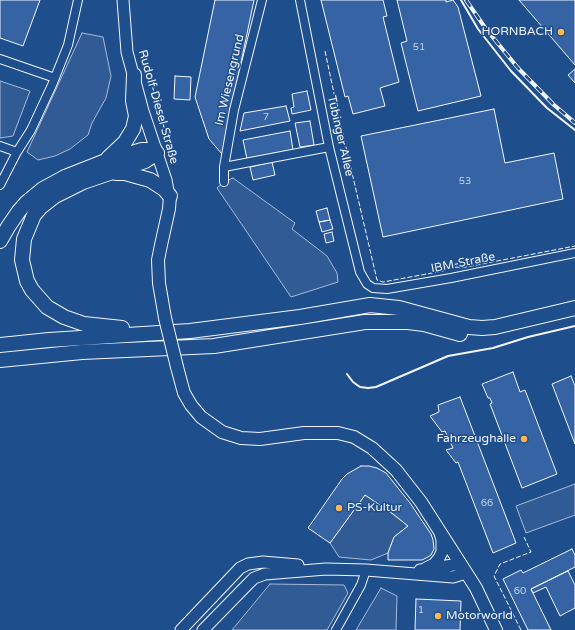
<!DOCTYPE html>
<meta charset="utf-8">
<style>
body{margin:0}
canvas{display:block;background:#1f4e8c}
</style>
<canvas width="575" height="630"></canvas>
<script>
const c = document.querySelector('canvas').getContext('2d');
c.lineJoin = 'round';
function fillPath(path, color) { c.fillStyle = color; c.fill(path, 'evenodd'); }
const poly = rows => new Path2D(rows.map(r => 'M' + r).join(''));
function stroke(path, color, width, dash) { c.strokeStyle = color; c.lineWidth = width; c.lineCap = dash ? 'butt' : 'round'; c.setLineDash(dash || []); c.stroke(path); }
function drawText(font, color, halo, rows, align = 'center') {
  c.font = font + ' "Varela Round",sans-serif'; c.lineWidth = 3; c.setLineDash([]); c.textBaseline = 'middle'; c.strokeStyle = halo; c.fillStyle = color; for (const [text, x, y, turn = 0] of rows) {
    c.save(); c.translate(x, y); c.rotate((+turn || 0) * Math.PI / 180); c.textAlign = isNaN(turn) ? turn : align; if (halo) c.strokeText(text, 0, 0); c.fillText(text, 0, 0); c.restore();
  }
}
const built = poly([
 [82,33,103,37,111,76,106,98,92,123,88,135,70,149,55,156,38,160,27,152,82,33],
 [0,81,30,91,13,136,0,138,0,81],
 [233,178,295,223,292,229,327,256,337,273,338,282,291,297,217,188,224,182,233,178],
 [575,484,575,515,526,533,516,506,575,484],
 [365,495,393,514,408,526,394,537,388,553,371,560,339,557,330,543,365,495],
 [270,584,344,585,348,593,327,630,232,630,270,584],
 [381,588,397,596,396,630,356,630,381,588]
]);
fillPath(built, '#305b95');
stroke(built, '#a8bbd7', 1);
const building = poly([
 [0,0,40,0,23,46,0,38,0,0],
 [215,0,254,0,222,154,209,139,195,97,215,0],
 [321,0,383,0,387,16,383,17,399,82,380,88,385,106,353,114,348,96,345,97,321,0],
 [397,0,446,0,446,2,453,0,458,7,481,96,418,111,401,43,407,41,397,0],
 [519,0,575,0,575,65,519,0],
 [575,69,575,83,568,75,575,69],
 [175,76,191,77,190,100,174,99,175,76],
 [307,91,311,110,292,114,291,108,294,107,292,94,307,91],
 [286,106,290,121,240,131,244,113,286,106],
 [494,109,505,163,554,153,563,199,383,237,361,136,494,109],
 [310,121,314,145,300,147,295,123,310,121],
 [290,131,293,150,247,159,243,140,290,131],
 [272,162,275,175,253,180,250,167,272,162],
 [327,208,330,220,319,222,316,211,327,208],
 [330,220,333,229,322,232,319,222,330,220],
 [332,232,334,241,326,243,324,234,332,232],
 [513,372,520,392,525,390,557,474,522,488,490,404,492,403,490,398,488,398,482,384,513,372],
 [571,376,575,386,575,444,552,384,571,376],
 [460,397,516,543,493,553,458,462,456,463,446,450,453,448,445,431,442,432,430,416,439,412,438,405,460,397],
 [361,466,369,466,377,468,386,473,410,503,431,534,433,540,434,549,431,555,428,557,422,560,388,560,388,553,394,537,408,526,393,514,365,495,330,543,308,528,342,479,347,474,361,466],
 [572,549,575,555,575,567,531,589,551,630,528,630,503,579,521,570,523,573,572,549],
 [568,571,575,585,575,608,560,616,546,587,533,593,531,589,568,571],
 [416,599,461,601,460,630,415,630,416,599]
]);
fillPath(building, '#3563a3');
stroke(building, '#f2f6ff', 1);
const minor = poly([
 [262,0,234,110,224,167,329,147],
 [300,0,329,147,360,272,367,284,373,288,387,289,451,278,575,253],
 [0,59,55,78],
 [0,146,17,152],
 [224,167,224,182],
 [0,185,17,152,31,130,52,85,68,45,78,0],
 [336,630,361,585,366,570]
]);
const secondary = poly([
 [123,0,127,52,143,111,166,180,169,196],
 [426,568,434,564,439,558,442,552,442,540,440,533],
 [420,570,446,566,461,564],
 [181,630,240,568,248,564,263,562,298,565],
 [203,630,248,584,254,578,265,574,326,569,366,570,453,577,466,573]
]);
const primary = poly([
 [165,318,159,283,158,260,161,245,169,209,170,196],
 [177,367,184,393,191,405,201,417,222,432,241,438,260,439,304,433,338,433,354,437,372,448,396,470,421,502,476,588,496,630]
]);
const motorway = poly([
 [108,158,125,142,133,129,136,116,133,101,134,75],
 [116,173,125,173,150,180,164,189,170,196],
 [0,241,8,227,19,211,26,203,43,189,65,177,103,162,142,150,155,150],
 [122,328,84,324,64,317,47,307,32,290,27,281,22,260,24,239,34,215,41,207,55,196,83,182,145,161,157,153],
 [0,345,49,340,190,331,300,317,370,305,399,308,469,327,482,328,495,327,575,308],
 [0,360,82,352,214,346,365,322,408,322,424,324,460,334]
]);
stroke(minor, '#f2f6ff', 10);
stroke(secondary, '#f2f6ff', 13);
stroke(primary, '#f2f6ff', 14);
stroke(motorway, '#f2f6ff', 16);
stroke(minor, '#1f4e8c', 8);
stroke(secondary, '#1f4e8c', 11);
stroke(primary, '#1f4e8c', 12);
stroke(motorway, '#1f4e8c', 14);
const rail = poly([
 [466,0,486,29,518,68,554,105,575,123]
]);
stroke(rail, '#f2f6ff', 4);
stroke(rail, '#1f4e8c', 2.5, [8]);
const primaryBridge = poly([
 [165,318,177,367]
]);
stroke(primaryBridge, '#f2f6ff', 14, []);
stroke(primaryBridge, '#1f4e8c', 12);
stroke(poly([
 [325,51,339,117,377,280,383,282,443,271,446,269,457,267,461,268,575,246],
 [521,630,494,576,500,564,531,552,524,537]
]), '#f2f6ff', 1, [5, 2]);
stroke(poly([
 [461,0,478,29,511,71,547,108,575,130],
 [347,374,353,382,360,387,368,388,376,387,448,356,493,348,528,337,575,326]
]), '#f2f6ff', 2);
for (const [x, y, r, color] of [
 [561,32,4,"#ffb74d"],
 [524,439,4,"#ffb74d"],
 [339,508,4,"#ffb74d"],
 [438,616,4,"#ffb74d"]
]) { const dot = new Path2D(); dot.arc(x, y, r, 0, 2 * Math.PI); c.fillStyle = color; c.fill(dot); stroke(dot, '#1f4e8c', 1.5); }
drawText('10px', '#c3d1e8', null, [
 ["51",419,47],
 ["7",266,117],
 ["53",465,181],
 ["66",487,503],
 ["60",520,591],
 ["1",421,610]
]);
drawText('12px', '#f2f6ff', '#1f4e8c', [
 ["HORNBACH",553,32],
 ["Fahrzeughalle",516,439],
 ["PS-Kultur",347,508,"left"],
 ["Motorworld",446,616,"left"]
], 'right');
drawText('12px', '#f2f6ff', '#1f4e8c', [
 ["Im Wiesengrund",230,80,-77],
 ["Rudolf-Diesel-Straße",158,107,74],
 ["Tübinger Allee",340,136,77],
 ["IBM-Straße",463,263,-11]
]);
</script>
